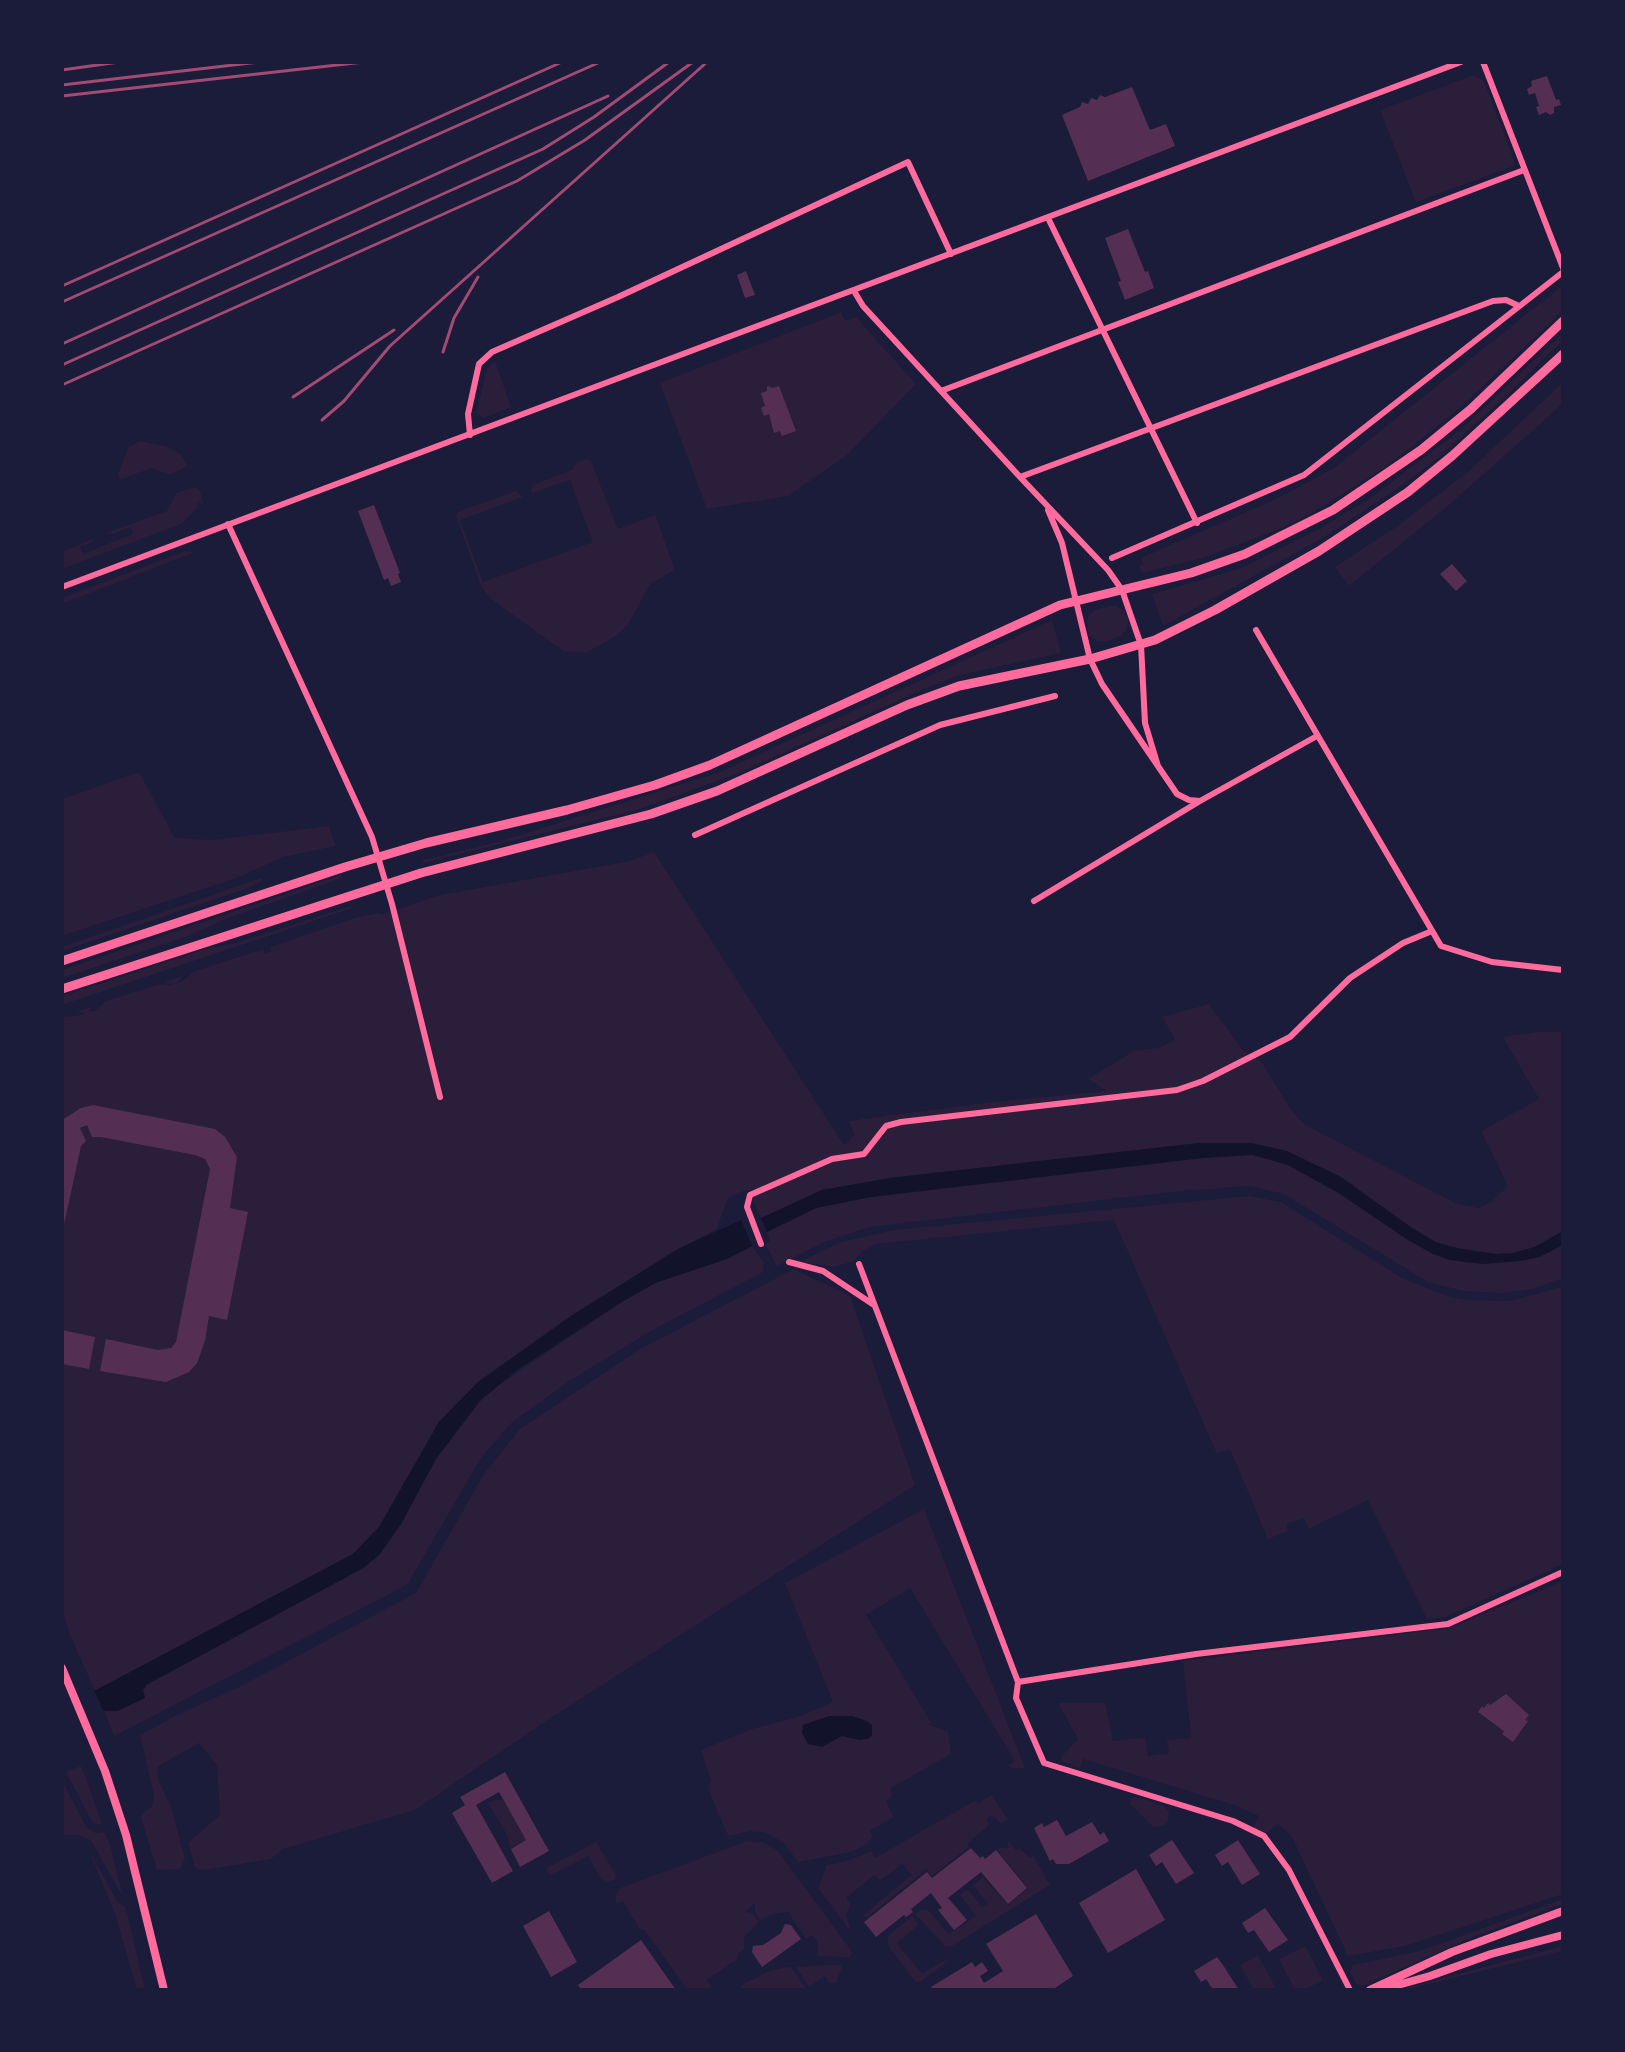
<!DOCTYPE html>
<style>
body{margin:0}
#map{position:relative;width:1625px;height:2052px;overflow:hidden;background:#1b1b3a;font-family:"Open Sans",sans-serif}
canvas{display:block}
.frame{position:absolute;inset:0;border:64px solid #1b1b3a;pointer-events:none}
</style>
<div id="map">
<canvas width="1625" height="2052"></canvas>
<div class="frame"></div>
</div>
<script>
const c = document.querySelector('canvas').getContext('2d');
c.lineJoin = 'round';
function fillPath(path, color) { c.fillStyle = color; c.fill(path, 'evenodd'); }
const poly = rows => new Path2D(rows.map(r => 'M' + r).join(''));
function stroke(path, color, width, dash) { c.strokeStyle = color; c.lineWidth = width; c.lineCap = dash ? 'butt' : 'round'; c.setLineDash(dash || []); c.stroke(path); }
fillPath(poly([
 [1474,75,1484,81,1514,160,1514,166,1416,202,1380,110],
 [1563,285,1563,311,1454,413,1386,467,1312,513,1282,528,1203,558,1142,573,1139,566,1143,564,1141,558,1278,498,1334,468],
 [841,312,845,321,856,317,916,384,847,455,788,496,707,509,660,383],
 [1563,333,1563,340,1506,396,1438,458,1407,482,1321,539,1163,626,1152,594,1242,568,1321,528,1369,499,1460,430],
 [495,361,511,407,484,418,476,413,487,369],
 [1563,382,1563,403,1547,418,1450,504,1349,586,1335,567,1396,527,1469,471],
 [140,441,169,447,181,455,188,466,170,475,151,468,120,480,118,474,126,453,129,447],
 [587,459,591,461,618,529,655,515,673,564,673,571,650,584,628,625,616,636,586,653,563,651,491,599,481,586,456,516,457,512,516,491,523,497,460,520,483,582,593,542,570,480,532,493,531,489,532,485,572,470,576,463],
 [196,487,200,490,203,503,202,505,200,502,197,504,198,507,181,524,62,569,62,552,95,538,92,542,80,547,83,554,133,534,131,527,113,534,106,533,167,511,176,493],
 [185,551,195,552,62,604,62,598],
 [1109,606,1117,606,1124,611,1128,618,1127,629,1121,636,1109,641,1097,641,1089,635,1087,619,1093,611],
 [1052,620,1061,653,960,675,917,692,739,773,637,810,423,863,423,860,498,842,720,772],
 [139,772,175,838,213,840,329,826,336,846,283,857,237,878,62,936,62,799],
 [654,852,844,1145,855,1134,848,1121,993,1102,1107,1091,1088,1079,1136,1050,1160,1048,1175,1039,1162,1017,1209,1004,1243,1050,1261,1061,1291,1110,1304,1124,1457,1204,1479,1208,1491,1202,1508,1186,1481,1131,1539,1099,1503,1037,1538,1032,1563,1032,1563,1231,1534,1247,1513,1253,1496,1254,1471,1251,1435,1242,1287,1151,1251,1143,1199,1143,890,1178,822,1190,761,1218,748,1189,728,1198,717,1229,678,1249,571,1316,478,1382,439,1422,379,1527,353,1554,95,1691,69,1633,62,1607,62,1017,78,1016,86,1013,75,1012,95,1006,88,1012,96,1010,106,1001,156,985,173,985,164,982,183,976,176,983,183,981,193,972,263,949,265,954,271,952,270,947,358,917,380,913,381,915,440,895,630,861],
 [341,875,342,878,228,918,189,936,62,978,62,970],
 [261,878,262,881,251,887,62,951,62,947],
 [351,906,352,908,62,1005,62,996,209,948,236,943],
 [1231,1155,1253,1155,1288,1165,1337,1192,1433,1254,1539,1257,1563,1245,1563,1278,1533,1289,1502,1293,1463,1291,1428,1282,1284,1194,1250,1186,1181,1191,869,1227,822,1243,777,1266,765,1244,770,1241,767,1232,816,1208,871,1197],
 [1249,1196,1281,1202,1402,1278,1450,1297,1467,1300,1508,1301,1563,1287,1563,1564,1446,1617,1427,1619,1368,1500,1309,1529,1304,1518,1286,1524,1288,1531,1268,1539,1230,1449,1217,1454,1114,1220,876,1244,863,1251,852,1262,833,1267,799,1262,841,1242,894,1230],
 [752,1246,764,1262,763,1272,649,1332,568,1382,511,1423,480,1459,409,1582,403,1587,114,1736,104,1711,117,1711,145,1698,143,1690,146,1685,364,1568,380,1554,401,1524,436,1459,455,1432,480,1401,496,1387,620,1303,655,1283,727,1259],
 [794,1269,850,1296,915,1485,549,1719,415,1810,283,1849,271,1859,204,1870,198,1869,195,1867,188,1843,220,1815,217,1766,199,1743,157,1767,158,1779,172,1809,185,1859,180,1869,157,1870,141,1818,142,1814,152,1806,154,1795,140,1735,177,1715,239,1687,416,1593,484,1474,520,1429,642,1348],
 [924,1509,1025,1768,1015,1769,1008,1766,1015,1761,910,1588,866,1615,932,1724,926,1723,948,1732,951,1754,891,1788,892,1795,886,1801,894,1817,870,1831,873,1838,868,1841,869,1843,851,1852,798,1862,784,1843,766,1833,751,1831,728,1836,708,1789,711,1780,701,1750,752,1729,800,1716,833,1702,785,1583],
 [1563,1581,1563,1894,1405,1946,1348,1956,1292,1837,1278,1823,1264,1836,1252,1828,1259,1816,1234,1805,1083,1759,1080,1768,1060,1761,1062,1756,1078,1739,1058,1703,1105,1703,1113,1741,1145,1737,1148,1756,1169,1753,1167,1740,1191,1738,1183,1661,1450,1628],
 [81,1766,86,1778,102,1824,96,1825,92,1822,66,1772],
 [62,1780,86,1827,96,1833,104,1832,110,1844,123,1897,91,1841,80,1835,62,1835],
 [992,1795,1008,1820,1001,1824,995,1817,989,1816,987,1820,989,1825,967,1844,969,1847,932,1876,927,1869,866,1918,863,1915,912,1875,902,1864,880,1881,874,1875,846,1898,851,1904,846,1915,851,1932,818,1888,827,1865,850,1860,871,1851,875,1858,976,1800,978,1803],
 [501,1796,526,1840,511,1848,506,1833,488,1803,497,1799,499,1801,502,1799],
 [1136,1797,1164,1806,1169,1813,1168,1822,1163,1826,1153,1827,1130,1804,1132,1798],
 [747,1841,762,1842,777,1850,853,1953,849,1957,818,1956,817,1940,812,1935,806,1939,788,1912,772,1914,761,1921,755,1912,755,1903,745,1912,753,1913,759,1922,744,1937,744,1949,737,1955,737,1959,707,1980,713,1990,688,1990,644,1930,639,1928,623,1901,616,1904,615,1895,620,1888],
 [1009,1841,1016,1850,1020,1848,1029,1858,1033,1855,1050,1885,952,1946,946,1947,915,1914,922,1909,928,1910,949,1934,976,1916,960,1895,964,1891,969,1891,982,1907,988,1904,973,1885,983,1877,1008,1905,1028,1888,997,1850,1002,1847,1007,1849],
 [596,1842,616,1875,615,1880,608,1882,601,1879,588,1856,550,1876,546,1868],
 [88,1848,117,1901,126,1908,145,1990,137,1990,115,1914],
 [1563,1899,1563,1904,1473,1937,1362,1986,1356,1984,1350,1972,1353,1965,1420,1951],
 [912,1916,919,1925,898,1942,898,1945,922,1973,948,1959,947,1962,920,1982,916,1982,890,1949,887,1942,889,1935],
 [1305,1946,1323,1980,1304,1990,1295,1990,1279,1959],
 [1563,1946,1563,1951,1404,1990,1406,1988],
 [1258,1955,1277,1990,1254,1990,1240,1965],
 [827,1965,843,1965,836,1983,829,1983,825,1976,809,1987,796,1967],
 [788,1967,791,1967,806,1989,739,1990,742,1985,769,1971]
]), '#2a1e3b');
fillPath(poly([
 [1199,1143,1251,1143,1287,1151,1341,1177,1412,1228,1435,1242,1456,1248,1496,1254,1513,1253,1535,1247,1563,1231,1563,1245,1539,1257,1520,1261,1483,1264,1450,1260,1433,1254,1408,1240,1337,1192,1288,1165,1253,1155,1201,1158,871,1197,816,1208,767,1232,761,1218,822,1190,890,1178],
 [741,1220,752,1246,727,1259,655,1283,620,1303,517,1370,480,1401,436,1459,401,1524,380,1554,363,1568,146,1685,143,1690,145,1698,117,1711,103,1711,62,1728,62,1708,353,1554,379,1527,439,1422,478,1382,571,1316,678,1249],
 [829,1716,852,1716,867,1721,872,1725,872,1735,868,1739,859,1740,842,1736,822,1747,808,1744,802,1733,803,1725]
]), '#12122b');
fillPath(poly([
 [93,1687,105,1715,66,1730,62,1722,62,1703]
]), '#1b1b3a');
fillPath(poly([
 [1547,76,1556,100,1559,99,1561,105,1554,107,1554,113,1550,115,1546,112,1539,115,1536,107,1539,106,1535,93,1529,95,1527,89,1532,86,1531,81],
 [1132,87,1150,130,1166,124,1175,146,1088,181,1062,115,1080,107,1082,102,1088,104,1091,98,1097,100,1100,95,1105,97],
 [1128,229,1145,272,1148,271,1154,288,1125,300,1118,282,1121,281,1105,238],
 [746,271,755,295,745,298,737,275],
 [767,386,773,388,779,386,796,431,782,436,780,431,774,433,769,414,764,416,761,408,765,406,761,393,767,391],
 [374,505,400,573,398,574,401,582,391,586,388,578,384,580,358,511],
 [1452,564,1467,581,1456,591,1440,574],
 [93,1105,215,1129,225,1137,237,1157,230,1208,248,1212,227,1320,209,1316,205,1341,197,1363,189,1372,166,1382,100,1371,106,1339,158,1350,171,1348,176,1342,210,1169,205,1159,195,1155,101,1137,92,1137,87,1125,80,1128,86,1141,81,1146,62,1234,62,1120,81,1108],
 [62,1330,95,1337,89,1369,62,1364],
 [1506,1694,1529,1715,1525,1720,1528,1721,1513,1742,1502,1734,1504,1731,1478,1712,1482,1706,1484,1708,1488,1703,1490,1705],
 [505,1772,549,1851,520,1867,511,1849,526,1840,499,1792,476,1805,513,1871,492,1883,452,1813,465,1805,460,1797],
 [1057,1820,1066,1836,1092,1822,1100,1835,1104,1832,1109,1841,1069,1864,1056,1864,1053,1859,1050,1861,1034,1828,1042,1823,1044,1827],
 [1172,1840,1194,1873,1176,1884,1162,1862,1156,1866,1149,1855],
 [1238,1840,1260,1874,1242,1885,1228,1862,1222,1866,1215,1855],
 [971,1848,980,1858,983,1856,985,1859,996,1850,1027,1888,1008,1904,981,1872,948,1898,967,1920,954,1930,938,1910,942,1908,931,1893,911,1909,913,1912,906,1917,904,1915,876,1937,864,1922,927,1872,932,1878],
 [1136,1869,1165,1920,1108,1953,1079,1903],
 [1265,1908,1288,1940,1269,1952,1254,1930,1248,1933,1242,1923],
 [549,1911,577,1962,551,1977,523,1926],
 [1036,1914,1073,1976,1052,1990,932,1990,931,1987,972,1962,975,1967,982,1962,988,1971,980,1976,984,1983,1003,1971,986,1944],
 [785,1924,791,1925,801,1939,762,1967,752,1952,753,1946,763,1945,781,1933],
 [641,1940,676,1990,581,1990,578,1985],
 [1217,1957,1223,1965,1239,1990,1213,1990,1206,1979,1201,1982,1194,1971]
]), '#542f53');
stroke(poly([
 [1483,62,1563,268],
 [1048,218,1197,523],
 [854,291,863,306,1020,477,1108,570,1122,590,1141,645,1145,723,1158,766],
 [941,391,1524,170],
 [470,435,468,414,479,364,492,352,618,297,908,162,951,254],
 [1020,477,1493,301,1506,300,1519,306],
 [1048,510,1062,543,1090,659,1102,684,1177,794,1189,800,1200,801],
 [228,524,372,837,392,904,440,1097],
 [1112,558,1304,475,1563,272],
 [62,587,1461,62],
 [1256,630,1441,946,1492,962,1563,970],
 [695,835,940,725,1055,696],
 [1034,901,1200,801,1317,736],
 [761,1244,747,1207,750,1195,832,1159,864,1154,886,1126,901,1122,1177,1090,1203,1081,1290,1037,1350,978,1403,943,1432,931],
 [789,1262,823,1271,874,1305],
 [859,1264,1018,1682],
 [1350,1990,1289,1870,1264,1836,1233,1821,1044,1763,1016,1698,1018,1682,1196,1654,1448,1624,1563,1572]
]), '#ff6b9d', 6);
stroke(poly([
 [62,1668,105,1771,126,1835,164,1990],
 [1370,1990,1452,1952,1563,1911],
 [1380,1990,1430,1976,1491,1954,1563,1935]
]), '#ff6b9d', 8);
stroke(poly([
 [62,961,345,867,426,843,567,810,655,785,710,765,1060,605,1191,573,1245,554,1333,510,1421,450,1471,409,1563,321],
 [62,989,421,873,651,814,717,791,907,705,959,686,1090,659,1155,640,1215,610,1319,551,1408,492,1452,456,1563,354]
]), '#ff6b9d', 9);
stroke(poly([
 [62,70,119,62],
 [62,85,259,62],
 [62,96,364,62],
 [62,286,562,62],
 [62,302,600,62],
 [62,344,608,96],
 [443,352,454,318,478,277],
 [62,365,543,149,594,117,669,62],
 [62,385,517,181,585,140,693,62],
 [293,397,394,330],
 [322,420,344,401,390,346,707,62]
]), '#a44b75', 3);
</script>
